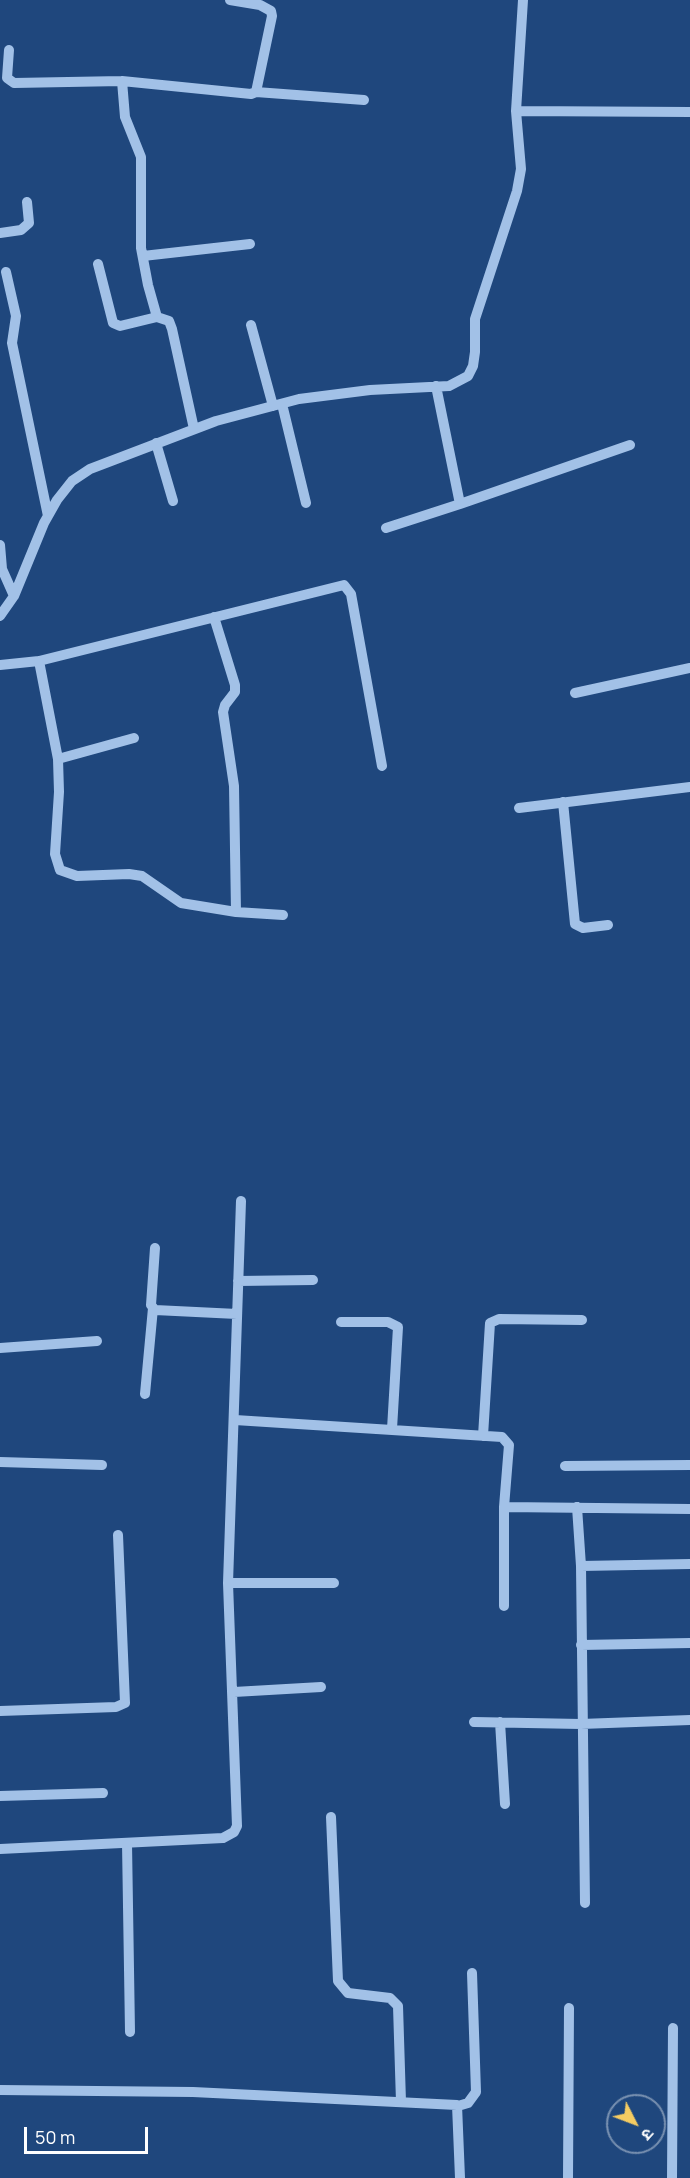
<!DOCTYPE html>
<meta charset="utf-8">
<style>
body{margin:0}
#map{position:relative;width:690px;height:2178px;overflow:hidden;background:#1f477d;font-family:Manrope,"Noto Sans Devanagari",sans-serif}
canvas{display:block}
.north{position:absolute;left:606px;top:2094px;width:60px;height:60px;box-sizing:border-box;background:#1f477d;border:2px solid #7991b1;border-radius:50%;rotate:132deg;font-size:16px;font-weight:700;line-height:24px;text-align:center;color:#fff}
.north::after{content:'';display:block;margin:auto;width:21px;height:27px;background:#f5cc62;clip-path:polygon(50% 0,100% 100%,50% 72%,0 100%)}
.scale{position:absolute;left:24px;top:2127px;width:124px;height:27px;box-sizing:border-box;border:3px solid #fff;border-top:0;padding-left:8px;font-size:18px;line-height:21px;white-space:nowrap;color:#fff;-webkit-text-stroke:4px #1f477d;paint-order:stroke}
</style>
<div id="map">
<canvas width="690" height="2178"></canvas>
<div class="north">उ</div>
<div class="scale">50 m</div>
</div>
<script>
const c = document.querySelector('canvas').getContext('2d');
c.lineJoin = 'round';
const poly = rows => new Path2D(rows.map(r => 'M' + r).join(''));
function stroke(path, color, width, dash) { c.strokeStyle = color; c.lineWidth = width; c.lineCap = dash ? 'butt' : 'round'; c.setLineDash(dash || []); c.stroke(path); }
stroke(poly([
 [523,0,516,111,690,112],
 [9,50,7,78,14,83,122,81],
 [256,92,364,100],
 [0,233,21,230,29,223,27,202],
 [143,256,250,244],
 [98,264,113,323,120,326,157,317],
 [6,272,16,316,12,343,48,516],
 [251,325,273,406],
 [282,404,306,503],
 [194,429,172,329,169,321,157,317,148,285,141,248,141,157,125,117,122,81,251,94,256,92,272,16,271,11,260,5,230,0],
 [156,443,173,501],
 [460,504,630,445],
 [386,528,460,504,436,386],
 [0,545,2,569,14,596],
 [0,616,14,596,44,523,57,500,72,481,90,469,216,421,299,399,370,390,449,386,468,376,473,366,475,352,475,319,517,191,521,169,516,111],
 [214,617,235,685,235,692,225,705,223,712,234,786,236,912],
 [39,661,58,759,59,792,55,854,60,870,77,876,129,874,142,876,181,903,236,912,283,915],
 [0,665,39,661,344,585,351,594,382,766],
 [575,693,690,668],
 [58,759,134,738],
 [563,802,575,924,583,928,608,925],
 [519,808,690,787],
 [155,1248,151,1305,155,1310,237,1314],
 [238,1281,313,1280],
 [341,1322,388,1322,398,1327,392,1429],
 [0,1348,97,1341],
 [145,1394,153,1308],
 [235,1420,502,1437,509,1445,504,1507,504,1606],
 [483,1436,490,1323,499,1319,582,1320],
 [0,1462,102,1465],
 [565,1466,690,1465],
 [504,1507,690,1509],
 [577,1507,581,1566,585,1903],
 [581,1566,690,1564],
 [228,1583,334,1583],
 [581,1645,690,1643],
 [234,1692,321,1687],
 [0,1711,116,1707,125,1703,118,1535],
 [474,1722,581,1724,690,1720],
 [500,1722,505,1804],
 [0,1796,103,1793],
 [331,1817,338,1981,348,1993,390,1998,398,2006,401,2102],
 [127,1843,130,2032],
 [0,1849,223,1838,234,1832,237,1826,228,1583,241,1201],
 [0,2090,193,2092,457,2105,460,2178],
 [458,2106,468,2103,476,2092,472,1973],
 [568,2178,569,2008],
 [672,2178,673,2028]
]), '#a2c1e7', 10);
</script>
